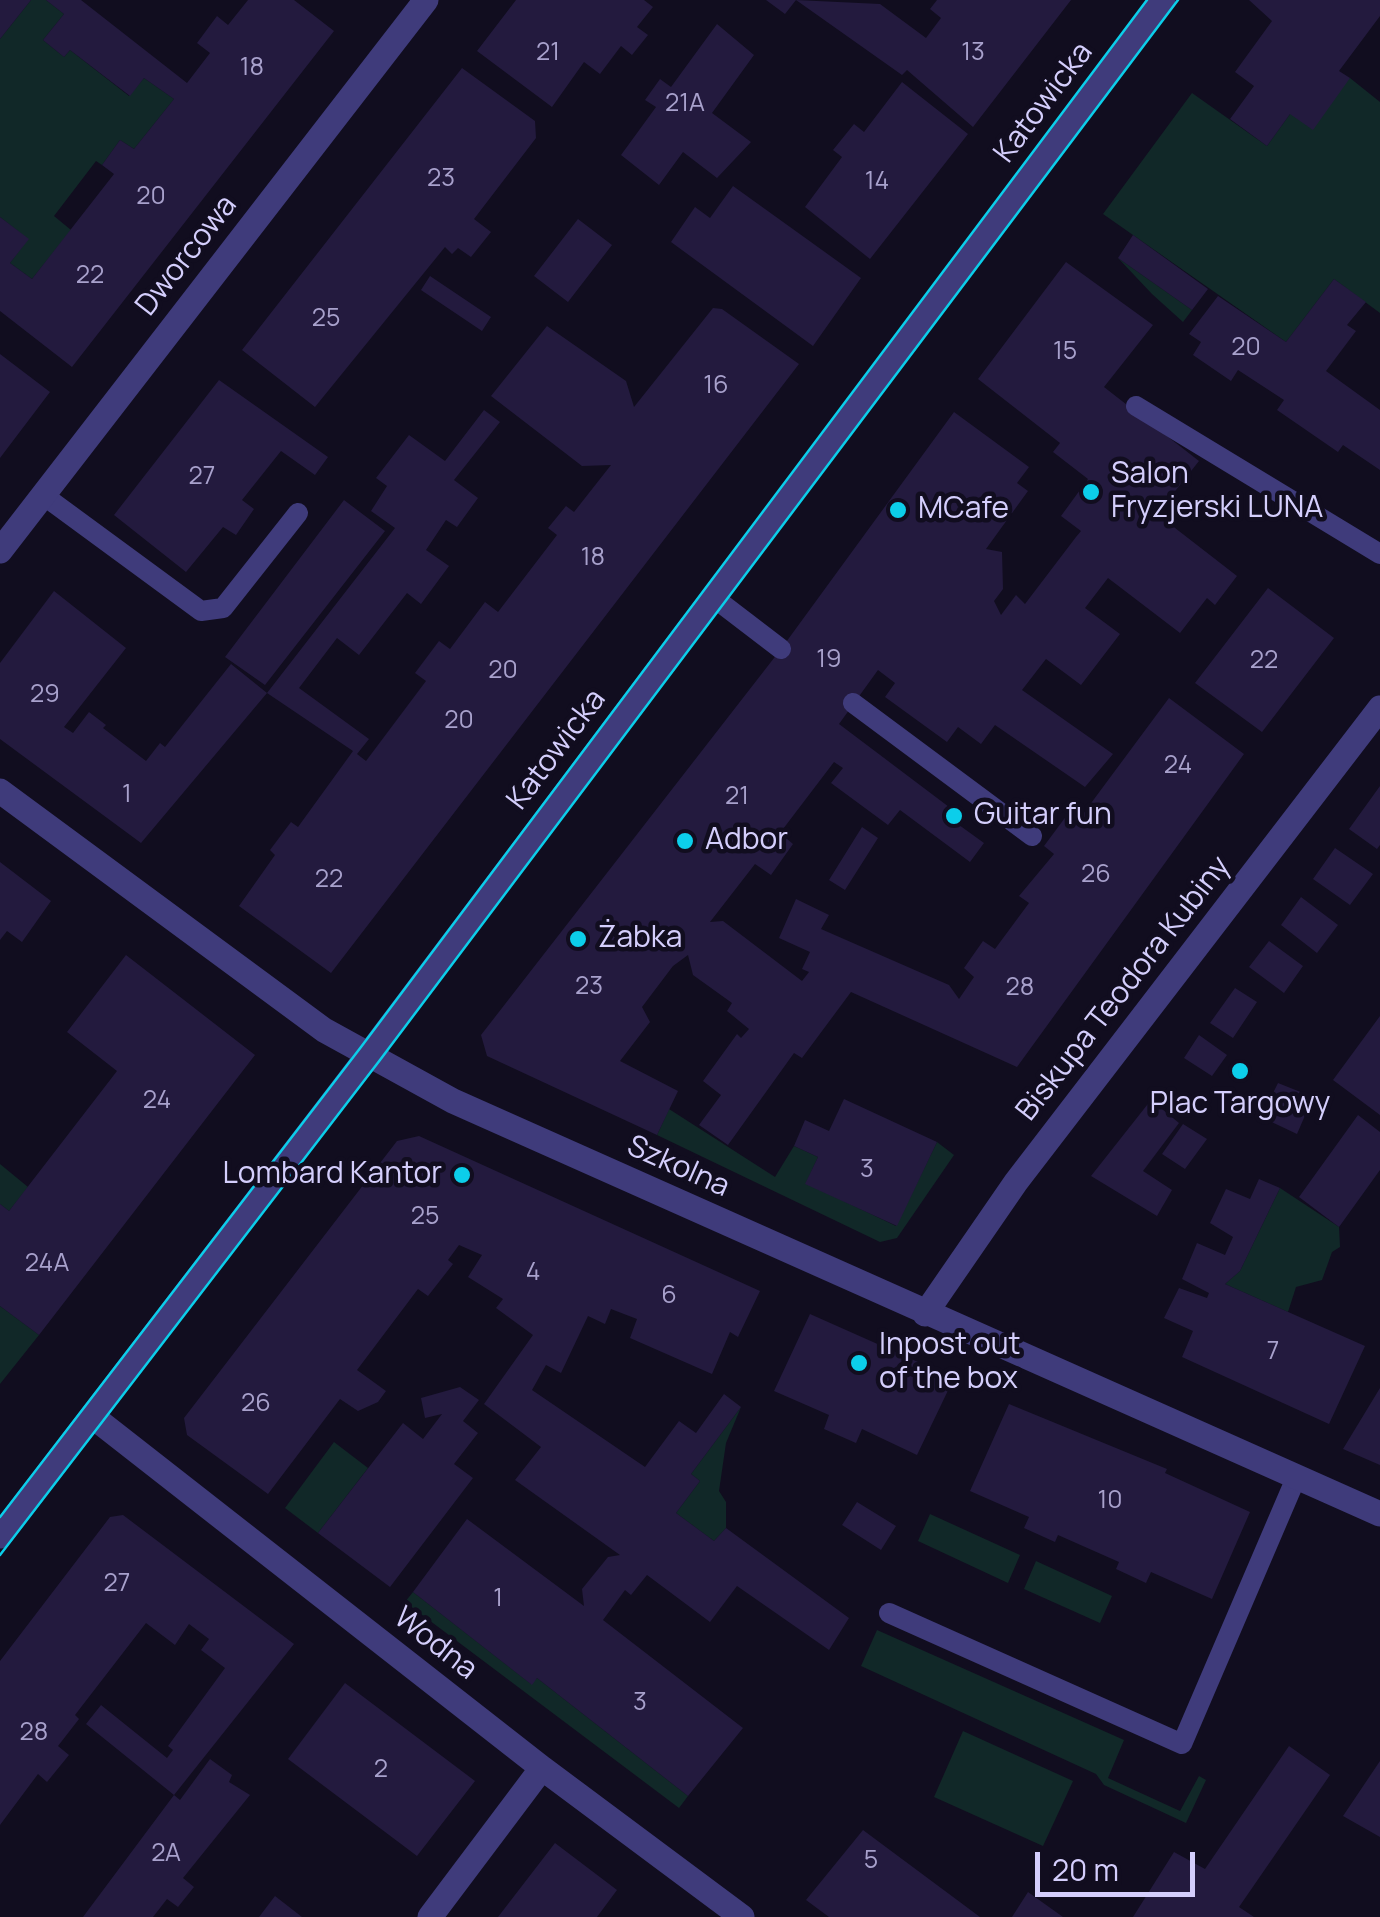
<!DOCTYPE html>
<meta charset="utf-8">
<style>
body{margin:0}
#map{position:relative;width:1380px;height:1917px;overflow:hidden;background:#110d1f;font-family:Manrope,sans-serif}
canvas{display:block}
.scale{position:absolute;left:1035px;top:1852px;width:160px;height:45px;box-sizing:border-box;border:5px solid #d4cefc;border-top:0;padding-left:12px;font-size:30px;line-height:35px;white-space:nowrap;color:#d4cefc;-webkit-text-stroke:8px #110d1f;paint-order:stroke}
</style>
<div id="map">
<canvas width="1380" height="1917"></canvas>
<div class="scale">20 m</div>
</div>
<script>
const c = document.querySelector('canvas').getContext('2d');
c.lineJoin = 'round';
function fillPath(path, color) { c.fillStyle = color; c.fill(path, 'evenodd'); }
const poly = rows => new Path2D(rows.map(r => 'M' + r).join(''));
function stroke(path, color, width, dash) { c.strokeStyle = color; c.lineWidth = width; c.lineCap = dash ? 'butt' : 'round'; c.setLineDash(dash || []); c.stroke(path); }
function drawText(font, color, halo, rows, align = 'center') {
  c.font = font + ' Manrope,sans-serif'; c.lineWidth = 9; c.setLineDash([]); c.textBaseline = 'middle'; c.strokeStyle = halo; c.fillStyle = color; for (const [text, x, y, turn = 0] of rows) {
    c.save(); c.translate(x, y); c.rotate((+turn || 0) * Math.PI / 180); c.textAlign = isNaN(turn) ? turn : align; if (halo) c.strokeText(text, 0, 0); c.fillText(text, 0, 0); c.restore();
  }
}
fillPath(poly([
 [31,0,46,0,64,14,43,40,64,57,70,50,129,96,144,78,174,99,134,149,120,140,102,165,96,161,54,216,71,230,32,279,10,263,28,239,0,217,0,39],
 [1350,78,1380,102,1380,313,1334,279,1286,342,1103,214,1192,93,1267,146,1290,114],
 [1118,258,1192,310,1183,322,1152,294],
 [669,1109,775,1177,794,1146,818,1157,806,1183,896,1226,937,1142,954,1155,897,1238,880,1242,657,1135],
 [0,1164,28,1187,9,1211,0,1204],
 [1280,1188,1339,1227,1340,1247,1332,1252,1322,1280,1296,1287,1288,1312,1225,1284,1240,1271],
 [0,1306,39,1335,0,1384],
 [741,1407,726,1443,719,1491,726,1502,726,1528,714,1541,676,1513,700,1481,691,1474],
 [334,1442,368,1468,318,1533,285,1508],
 [930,1514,1020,1555,1008,1583,918,1541],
 [1036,1561,1112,1596,1100,1623,1024,1589],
 [413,1592,531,1684,537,1678,688,1796,679,1808,405,1602],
 [877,1630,1124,1740,1108,1778,1180,1811,1199,1776,1206,1780,1186,1823,1104,1785,1096,1774,861,1666],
 [963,1731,1073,1781,1043,1846,934,1797]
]), '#112828');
fillPath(poly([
 [0,0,31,0,0,39],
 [46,0,81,0,187,83,210,53,197,43,217,16,228,25,248,0,294,0,334,31,72,367,0,311,0,217,29,239,10,263,32,279,114,174,102,165,120,140,134,149,174,99,144,78,130,96,70,50,64,57,43,40,64,14],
 [516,0,644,0,653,7,637,27,648,35,632,55,621,46,600,74,584,62,552,107,477,51],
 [766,0,796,0,785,14],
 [796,0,880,4,926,38,941,18,930,9,937,0,1071,0,973,127,907,70,902,75],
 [1249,0,1380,0,1380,16,1339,71,1350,78,1313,130,1290,114,1267,146,1230,119,1254,86,1235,72,1272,21],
 [717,24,754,55,712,113,751,142,717,178,683,152,659,185,621,155,656,107,645,100,660,79,671,87],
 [462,68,535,121,536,138,474,219,491,232,471,257,458,248,452,254,445,247,315,407,242,350],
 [902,82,968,134,870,259,805,207,842,157,833,150,854,124,864,132],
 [733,186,861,278,813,346,671,242,695,207,710,218],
 [578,219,612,245,568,302,534,276],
 [1133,235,1208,289,1192,310,1118,258],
 [1066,262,1153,325,1104,387,1199,461,1157,514,1237,576,1215,605,1207,598,1180,633,1108,578,1085,608,1120,634,1081,685,1046,659,1022,690,1113,754,1085,787,995,725,981,744,958,727,947,742,885,697,895,683,878,670,839,724,953,810,948,817,984,843,970,862,900,810,888,825,831,783,843,768,834,762,780,833,793,844,771,875,755,864,710,922,723,921,802,981,809,972,802,969,810,952,779,938,796,899,829,915,821,929,949,985,959,999,974,977,964,968,983,941,995,949,1029,903,1019,896,1054,854,1044,846,1073,807,1083,814,1169,698,1244,754,1017,1067,851,992,802,1058,794,1053,728,1145,699,1125,721,1095,703,1081,737,1034,741,1038,749,1029,727,1011,732,1003,693,975,688,955,673,966,642,1007,650,1022,620,1061,678,1091,657,1135,487,1056,481,1035,781,649,954,412,1029,467,1017,483,1028,491,986,549,1002,552,1003,589,994,601,1001,615,1016,595,1025,604,1076,537,1081,531,1061,516,1088,479,1053,452,1060,443,978,379],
 [430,276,491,317,482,331,421,290],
 [1334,279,1366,302,1347,325,1356,331,1326,371,1380,410,1380,470,1343,445,1338,452,1277,410,1284,400,1238,370,1231,381,1193,355,1201,342,1189,334,1218,296,1286,342],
 [713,308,722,309,799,364,331,973,239,906,275,855,270,850,291,822,298,827,353,751,267,693,395,528,371,511,387,486,376,478,409,435,445,461,484,410,500,422,454,480,478,498,457,527,446,520,426,550,449,566,421,604,407,593,359,655,337,638,299,688,369,739,357,754,366,761,426,681,415,673,439,641,450,649,485,602,498,612,557,535,548,528,566,506,574,512,611,465,582,466,491,396,547,326,626,381,634,407],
 [0,354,50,392,0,458],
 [219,380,328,457,315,475,281,451,242,500,254,509,236,535,223,527,186,572,114,515],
 [344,500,385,531,265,685,225,657],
 [1268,588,1334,638,1262,732,1195,683],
 [54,591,126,648,64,727,73,733,89,712,106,725,103,728,146,761,160,743,165,747,231,664,267,693,141,843,0,739,0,663],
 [1380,786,1380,845,1377,849,1349,829],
 [862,827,878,838,845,890,829,880],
 [1335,848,1373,874,1350,905,1313,879],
 [0,862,51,901,22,942,7,931,0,940],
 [1301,897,1338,925,1317,953,1281,925],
 [1269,941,1303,966,1284,993,1249,967],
 [126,955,255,1055,39,1335,0,1306,0,1204,9,1211,117,1071,67,1032],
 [1235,988,1257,1002,1233,1038,1210,1023],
 [1380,1016,1380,1115,1333,1080],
 [1199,1035,1227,1055,1212,1076,1184,1058],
 [1278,1083,1313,1097,1297,1134,1261,1117],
 [844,1099,937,1142,897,1226,805,1184,818,1157,794,1146,805,1120,829,1131],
 [1151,1100,1179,1123,1143,1171,1172,1190,1157,1216,1091,1176],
 [1358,1115,1380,1132,1380,1170,1339,1227,1299,1197],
 [1183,1124,1207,1139,1185,1169,1162,1154],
 [419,1136,760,1291,738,1337,730,1332,712,1374,630,1338,637,1319,611,1309,605,1324,588,1316,561,1373,546,1365,532,1390,645,1467,679,1421,696,1433,724,1394,741,1407,691,1474,700,1481,676,1513,714,1541,726,1528,849,1618,829,1650,737,1586,710,1622,647,1575,631,1595,625,1590,603,1620,743,1728,688,1796,537,1678,532,1685,413,1592,467,1519,584,1606,582,1589,608,1557,620,1555,515,1480,541,1447,484,1404,533,1335,496,1308,503,1299,468,1277,482,1255,459,1245,448,1260,453,1264,428,1296,418,1289,357,1370,386,1391,378,1402,358,1411,340,1399,268,1494,187,1435,184,1418,397,1141],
 [1259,1179,1280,1188,1240,1271,1225,1284,1365,1346,1329,1424,1182,1357,1193,1331,1164,1318,1179,1288,1207,1298,1209,1293,1182,1279,1197,1243,1225,1255,1233,1237,1210,1223,1226,1189,1250,1199],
 [810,1314,954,1378,917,1455,862,1429,856,1443,824,1429,829,1415,774,1391],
 [460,1387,479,1400,463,1421,478,1433,454,1464,473,1478,390,1587,318,1533,403,1423,423,1439,442,1414,425,1418,421,1398],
 [1380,1388,1380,1465,1343,1449],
 [1009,1404,1167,1469,1165,1473,1250,1512,1212,1599,1151,1572,1146,1583,1116,1569,1119,1562,1058,1535,1055,1542,1024,1528,1029,1517,970,1491],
 [857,1502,896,1526,881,1550,842,1525],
 [123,1515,294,1644,174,1795,86,1724,101,1705,167,1758,173,1750,168,1746,225,1668,201,1650,209,1639,189,1624,175,1645,146,1623,75,1715,79,1719,58,1746,69,1755,47,1782,38,1774,0,1825,0,1661,110,1517],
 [345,1683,475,1781,417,1856,288,1759],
 [1289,1746,1330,1775,1239,1907,1254,1917,1133,1917,1174,1852,1205,1869],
 [210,1759,232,1775,229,1782,250,1795,183,1878,194,1887,178,1907,167,1899,153,1917,83,1917,174,1795,180,1800],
 [1380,1761,1380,1837,1343,1816],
 [863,1830,980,1917,829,1917,806,1900],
 [555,1843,617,1890,597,1917,498,1917],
 [1028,1892,1063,1917,1012,1917],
 [275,1896,302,1917,259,1917]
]), '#231a3e');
stroke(poly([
 [1136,406,1380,554],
 [43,495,201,611,223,608,298,513],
 [713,597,781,649],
 [853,703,1032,836],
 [889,1613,1182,1744,1296,1478]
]), '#3f3b7b', 20);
stroke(poly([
 [0,551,426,0],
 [0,791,324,1030,453,1101,1380,1514],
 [925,1314,1016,1182,1380,708],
 [92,1416,542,1768,742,1917],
 [0,1536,370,1053,1163,0],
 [430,1917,542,1768]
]), '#3f3b7b', 25);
stroke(poly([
 [0,1517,361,1047,1147,0],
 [0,1555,380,1060,1178,0]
]), '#0cceea', 2.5);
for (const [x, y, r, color] of [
 [1091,492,10,"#0cceea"],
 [898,510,10,"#0cceea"],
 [954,816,10,"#0cceea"],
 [685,841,10,"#0cceea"],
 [578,939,10,"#0cceea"],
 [1240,1071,10,"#0cceea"],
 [462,1175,10,"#0cceea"],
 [859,1363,10,"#0cceea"]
]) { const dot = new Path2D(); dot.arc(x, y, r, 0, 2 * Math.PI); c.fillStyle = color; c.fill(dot); stroke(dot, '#110d1f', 4); }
drawText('25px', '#a8a1cc', null, [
 ["21",548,53],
 ["13",973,53],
 ["18",252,68],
 ["21A",685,104],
 ["23",441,179],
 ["14",877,182],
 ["20",151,197],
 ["22",90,276],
 ["25",326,319],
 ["20",1246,348],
 ["15",1065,352],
 ["16",716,386],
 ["27",202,477],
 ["18",593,558],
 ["19",829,660],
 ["22",1264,661],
 ["20",503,671],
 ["29",45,695],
 ["20",459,721],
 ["24",1178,766],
 ["1",127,795],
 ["21",737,797],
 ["26",1096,875],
 ["22",329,880],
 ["23",589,987],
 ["28",1020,988],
 ["24",157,1101],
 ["3",867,1170],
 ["25",425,1217],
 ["24A",47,1264],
 ["4",533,1273],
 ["6",669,1296],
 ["7",1273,1352],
 ["26",256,1404],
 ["10",1110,1501],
 ["27",117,1584],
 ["1",498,1599],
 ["3",640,1703],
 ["28",34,1733],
 ["2",381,1770],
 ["2A",166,1854],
 ["5",871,1861]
]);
drawText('30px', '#d4cefc', '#110d1f', [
 ["Katowicka",1044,103,-53],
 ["Dworcowa",187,256,-52],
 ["Katowicka",557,750,-53],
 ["Biskupa Teodora Kubiny",1124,989,-52],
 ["Szkolna",678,1167,24],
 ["Wodna",435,1644,38]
]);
drawText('30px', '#d4cefc', '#110d1f', [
 ["Salon",1111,475],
 ["Fryzjerski LUNA",1111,509],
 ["MCafe",918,510],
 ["Guitar fun",974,816],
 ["Adbor",705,841],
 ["Żabka",598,939],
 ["Plac Targowy",1240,1105,"center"],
 ["Lombard Kantor",442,1175,"right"],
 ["Inpost out",879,1346],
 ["of the box",879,1380]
], 'left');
</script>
